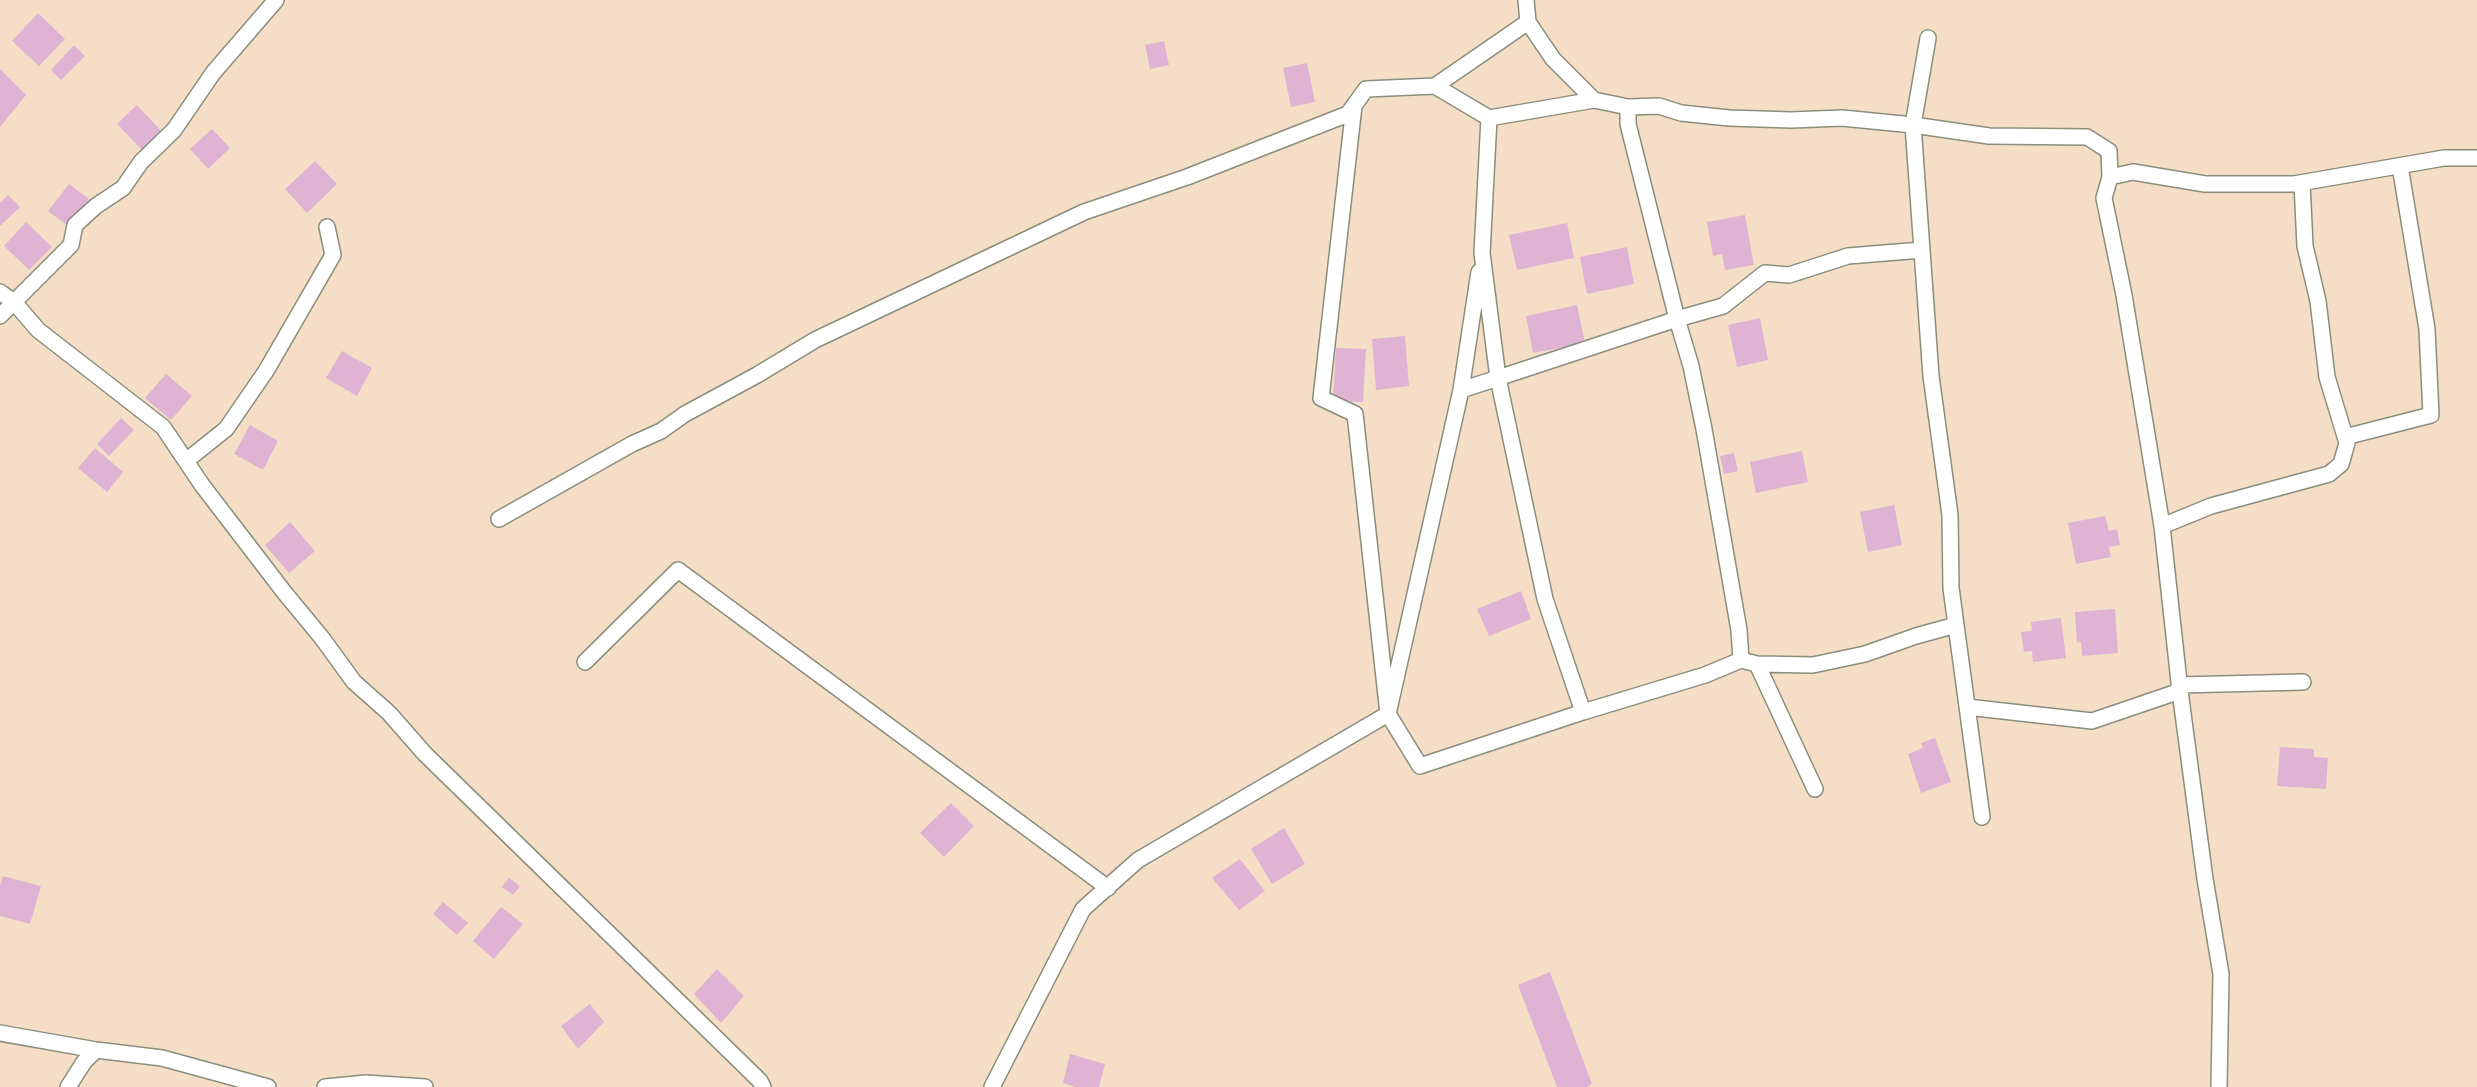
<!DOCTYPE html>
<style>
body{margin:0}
canvas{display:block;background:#f4dec5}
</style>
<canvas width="2477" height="1087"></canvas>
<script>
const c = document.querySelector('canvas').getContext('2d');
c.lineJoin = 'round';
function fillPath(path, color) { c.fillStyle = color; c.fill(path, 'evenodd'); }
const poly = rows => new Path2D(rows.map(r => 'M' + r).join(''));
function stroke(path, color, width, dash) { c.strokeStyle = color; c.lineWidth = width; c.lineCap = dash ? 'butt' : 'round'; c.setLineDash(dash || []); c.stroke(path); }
fillPath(poly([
 [38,13,65,39,39,66,12,41],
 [1164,41,1169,65,1150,69,1145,45],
 [74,45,85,56,61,80,51,70],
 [1307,63,1315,102,1291,107,1283,68],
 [0,69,26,95,0,127],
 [137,105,164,134,144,152,117,124],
 [212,129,230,148,208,169,190,149],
 [315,161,337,184,307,213,285,189],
 [69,184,89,199,68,226,48,211],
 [8,195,20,207,0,226,0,203],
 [1745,215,1754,265,1725,270,1722,254,1713,256,1707,222],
 [26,222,52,247,29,270,4,246],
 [1567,223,1574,258,1517,270,1509,235],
 [1627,247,1634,284,1587,294,1580,257],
 [1577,305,1585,343,1533,353,1526,316],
 [1760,318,1768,360,1737,367,1728,325],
 [1405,336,1409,386,1376,390,1372,339],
 [1336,348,1366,349,1363,402,1333,401],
 [342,351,372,368,357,396,326,378],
 [166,374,192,396,171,420,145,398],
 [121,418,134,430,109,456,97,444],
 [250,425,278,441,263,470,234,454],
 [95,448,123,472,107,492,78,468],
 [1802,451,1808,482,1756,493,1750,462],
 [1734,453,1738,471,1724,474,1720,456],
 [1894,505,1902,545,1868,552,1860,512],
 [2105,516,2109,531,2117,529,2120,545,2109,547,2111,557,2076,564,2068,523],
 [290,522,315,551,289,573,265,545],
 [1521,591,1531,619,1489,636,1477,609],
 [2115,609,2118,653,2082,656,2081,642,2077,643,2075,612],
 [2061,618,2066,658,2033,662,2032,651,2024,652,2021,632,2032,631,2031,622],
 [1935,738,1951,782,1921,793,1908,754,1923,748,1921,743],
 [2280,747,2314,749,2314,757,2328,758,2326,789,2277,786],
 [951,803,974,826,944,857,920,833],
 [1284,828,1305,864,1272,884,1251,849],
 [1240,859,1265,891,1239,910,1212,878],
 [3,876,41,886,30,924,0,916,0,885],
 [509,878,520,886,513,895,502,887],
 [443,902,468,923,457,935,433,914],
 [501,907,523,924,494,959,473,941],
 [717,969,744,996,721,1023,694,994],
 [1550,972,1592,1084,1586,1087,1557,1087,1518,985],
 [590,1004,604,1022,578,1049,561,1026],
 [1070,1054,1105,1064,1099,1087,1076,1087,1063,1083]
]), '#e0b3d5');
const street = poly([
 [1528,22,1553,59,1594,100],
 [1928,38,1913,125,1989,136,2087,137,2109,151,2110,177],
 [1435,86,1528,22,1526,0],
 [1489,118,1482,253,1498,378,1461,390,1388,714,1420,766,1583,712],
 [0,292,14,302,71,245,75,225,96,206,123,188,141,162,174,130,213,73,276,0],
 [0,316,14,302,38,330,163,427,202,485,284,592,322,638,354,682,389,713,425,754,760,1081,763,1087],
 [1461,390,1479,272],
 [2345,437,2431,415,2427,329,2400,166],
 [186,461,226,429,266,371,333,255,327,227],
 [499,519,632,444,661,431,685,414,757,375,815,340,1084,212,1187,177,1348,114,1366,89,1435,86,1489,118,1594,100,1628,107],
 [2162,526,2211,506,2329,474,2341,464,2347,443,2327,377,2318,301,2305,246,2302,183],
 [1741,660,1705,675,1583,712,1545,599,1498,378,1677,319,1628,124,1628,107,1659,106,1681,113,1729,118,1791,120,1842,118,1913,125,1931,376,1950,515,1951,588,1982,817],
 [585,662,678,570,1108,888],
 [1757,664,1741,660,1739,630,1704,429,1691,366,1677,319,1723,306,1765,273,1789,275,1848,256,1922,250],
 [2179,685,2303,682],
 [1967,707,2092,721,2180,691],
 [1815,789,1757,664,1813,665,1865,654,1916,636,1956,625],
 [0,1033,96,1050,162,1058,268,1087],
 [68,1087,84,1062,96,1050],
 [325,1087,366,1083,425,1087],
 [992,1087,1083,909,1138,860,1388,714,1355,414,1321,398,1354,106],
 [2219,1087,2221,974,2205,879,2180,691,2162,526,2124,295,2104,198,2110,177,2133,172,2205,184,2294,184,2444,158,2477,158]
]);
stroke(street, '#8a8e7c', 18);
stroke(street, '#fff', 15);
</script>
